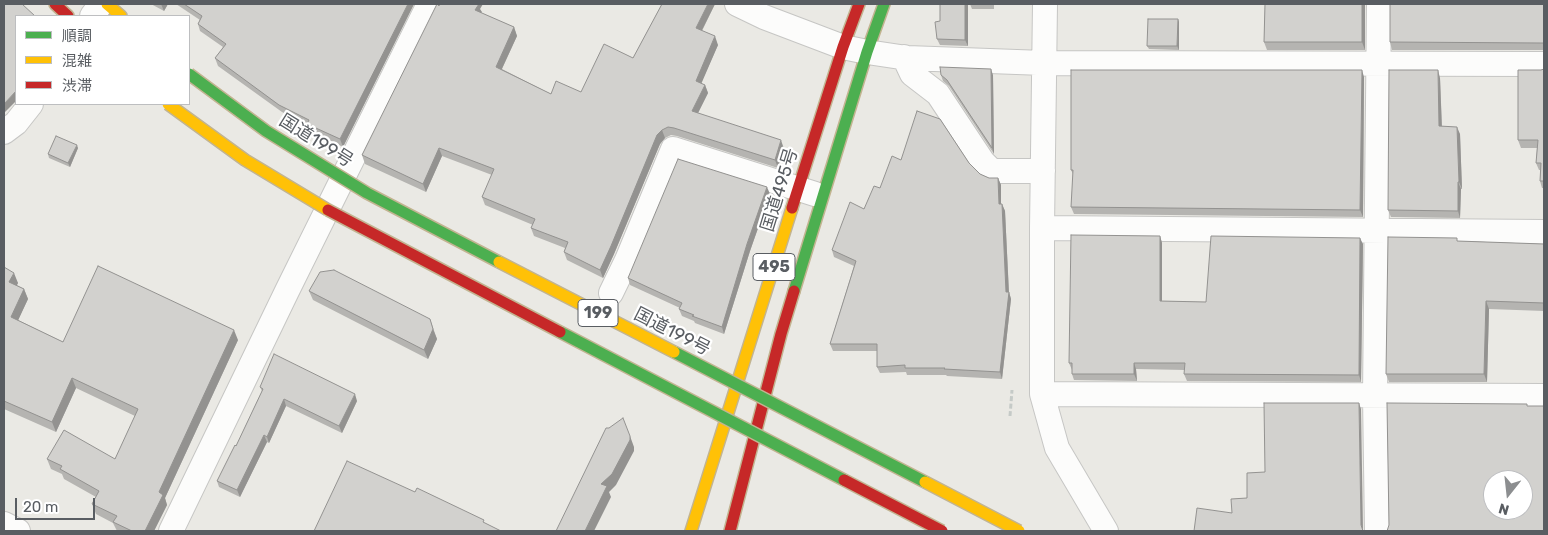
<!DOCTYPE html>
<meta charset="utf-8">
<style>
body{margin:0}
#map{position:relative;width:1548px;height:535px;overflow:hidden;background:#eae9e4;font-family:Rubik,"Noto Sans JP",sans-serif}
canvas{display:block}
.frame{position:absolute;inset:0;border:5px solid #595d62;pointer-events:none}
.legend{position:absolute;left:15px;top:15px;width:175px;height:90px;box-sizing:border-box;background:#fff;border:1px solid #bdbec0;margin:0;padding:6px 9px;list-style:none;font-size:15px;color:#595d62}
.legend li{display:flex;align-items:center;gap:10px;height:25px}
.legend b{width:25px;border:1px solid #bdbec0}
.north{position:absolute;left:1483px;top:470px;width:50px;height:50px;box-sizing:border-box;background:#fff;border:1px solid #bdbec0;border-radius:50%;rotate:196deg;font-size:14px;font-weight:700;line-height:20px;text-align:center;color:#595d62}
.north::after{content:'';display:block;margin:auto;width:18px;height:22px;background:#8c8e90;clip-path:polygon(50% 0,100% 100%,50% 72%,0 100%)}
.scale{position:absolute;left:15px;top:498px;width:80px;height:22px;box-sizing:border-box;border:2px solid #595d62;border-top:0;padding-left:6px;font-size:15px;line-height:18px;white-space:nowrap;color:#595d62;-webkit-text-stroke:4px #fff;paint-order:stroke}
</style>
<div id="map">
<canvas width="1548" height="535"></canvas>
<div class="frame"></div>
<ul class="legend">
<li><b style="height:6px;background:#4caf50"></b>順調</li>
<li><b style="height:6px;background:#ffc107"></b>混雑</li>
<li><b style="height:6px;background:#c62828"></b>渋滞</li>
</ul>
<div class="north">N</div>
<div class="scale">20 m</div>
</div>
<script>
const c = document.querySelector('canvas').getContext('2d');
c.lineJoin = 'round';
const poly = rows => new Path2D(rows.map(r => 'M' + r).join(''));
function stroke(path, color, width, dash) { c.strokeStyle = color; c.lineWidth = width; c.lineCap = dash ? 'butt' : 'round'; c.setLineDash(dash || []); c.stroke(path); }
function fillPath(path, color) { c.fillStyle = color; c.fill(path, 'evenodd'); }
function drawText(font, color, halo, rows, align = 'center') {
  c.font = font + ' Rubik,"Noto Sans JP",sans-serif'; c.lineWidth = 4.5; c.setLineDash([]); c.textBaseline = 'middle'; c.strokeStyle = halo; c.fillStyle = color; for (const [text, x, y, turn = 0] of rows) {
    c.save(); c.translate(x, y); c.rotate((+turn || 0) * Math.PI / 180); c.textAlign = isNaN(turn) ? turn : align; if (halo) c.strokeText(text, 0, 0); c.fillText(text, 0, 0); c.restore();
  }
}
const street = poly([
 [737,4,764,17,843,47,867,52,907,58,1044,63,1544,64],
 [1045,4,1042,228,1042,394,1057,448,1106,531],
 [92,16,101,4],
 [904,57,912,74,938,94,983,162,992,171,1043,171],
 [4,132,16,123,31,104],
 [1042,228,1544,232],
 [611,293,627,260,673,149,815,194],
 [1042,394,1544,396],
 [4,524,18,531],
 [171,531,287,291,429,4],
 [1377,531,1375,396,1379,4]
]);
const fast = poly([
 [794,291,867,52,884,4]
]);
const slow = poly([
 [107,4,121,16],
 [691,531,792,208]
]);
const jam = poly([
 [55,4,68,16],
 [792,208,843,47,859,4],
 [730,531,781,334,794,291]
]);
stroke(street, '#c6c6c4', 26);
stroke(fast, '#c2b491', 14);
stroke(slow, '#c2b491', 14);
stroke(jam, '#c2b491', 14);
stroke(poly([
 [1010,416,1012,390]
]), '#c5cac7', 3, [5, 2.5]);
stroke(street, '#fcfcfb', 24);
stroke(fast, '#4caf50', 11);
stroke(slow, '#ffc107', 11);
stroke(jam, '#c62828', 11);
const fastBridge = poly([
 [189,74,266,131,367,193,499,262],
 [560,332,844,480],
 [674,352,925,482]
]);
const slowBridge = poly([
 [168,104,245,160,328,210],
 [499,262,674,352],
 [925,482,1019,531]
]);
const jamBridge = poly([
 [328,210,560,332],
 [844,480,942,531]
]);
stroke(fastBridge, '#c2b491', 14, []);
stroke(slowBridge, '#c2b491', 14, []);
stroke(jamBridge, '#c2b491', 14, []);
stroke(fastBridge, '#4caf50', 11);
stroke(slowBridge, '#ffc107', 11);
stroke(jamBridge, '#c62828', 11);
fillPath(poly([
 [151,4,168,4,164,11],
 [176,4,414,4,343,147,310,131,308,125,282,112,218,66,215,58,223,47,200,31,198,24,200,20],
 [662,4,715,4,702,31,718,45,701,83,705,85,708,93,698,113,784,149,778,168,677,136,671,135,665,138,660,144,614,254,603,278,567,260,564,252,565,248,534,236,531,228,533,225,485,205,482,197,492,175,442,156,426,192,365,164,362,155,439,6,480,9,481,13,514,27,517,36,502,69,551,94,581,92,633,58],
 [940,4,968,4,968,46,940,45,937,39,940,21],
 [970,4,994,4,994,9,972,9],
 [1265,4,1365,4,1365,50,1267,50,1264,42],
 [1544,4,1544,50,1392,50,1390,42],
 [1178,19,1179,22,1179,50,1149,49,1147,46],
 [1544,69,1544,188,1542,188,1540,181,1540,170,1539,170,1536,163,1537,148,1521,148,1518,140,1541,70],
 [941,75,993,75,994,154,949,86,943,81],
 [1364,77,1363,217,1074,214,1071,207,1073,174,1071,170],
 [1440,78,1442,126,1460,134,1462,189,1461,189,1460,218,1391,217,1388,210],
 [78,148,70,167,49,158,48,154],
 [901,160,969,163,980,174,989,178,998,178,1001,185,1001,204,1002,204,1005,211,1009,292,1011,299,1002,379,947,376,946,375,907,375,906,372,880,373,877,367,877,351,833,351,830,344,854,266,834,257,832,250,880,188],
 [770,194,750,251,724,334,695,323,694,321,682,316,679,309,680,308,630,285,628,278],
 [1160,236,1162,243,1162,301,1206,302,1363,244,1361,382,1187,381,1184,374,1185,370,1136,369,1137,381,1074,380,1072,374,1072,370,1069,363],
 [1459,241,1544,244,1544,311,1489,309,1487,382,1389,382,1386,374],
 [4,267,18,283,17,285,24,289,28,299,18,320,63,342,238,340,165,498,167,505,154,531,117,531,113,523,96,514,92,504,96,497,64,479,62,474,51,469,47,459,115,459,135,416,76,388,56,432,4,409],
 [309,291,430,319,437,339,428,359,313,300],
 [260,387,357,401,342,433,286,406,269,443,267,442,240,497,219,487,217,481,236,446,262,391]
]), '#b5b4b1');
fillPath(poly([
 [161,4,168,4,164,11],
 [408,4,414,4,343,147,340,139],
 [476,4,483,4,480,9,482,12,478,19,475,10],
 [708,4,715,4,699,36,696,28],
 [965,4,968,4,968,46,965,40],
 [1362,4,1365,4,1365,50,1362,42],
 [1178,19,1179,22,1179,50,1177,46],
 [514,27,517,36,499,75,496,67],
 [715,36,718,45,699,89,696,81],
 [991,69,993,75,994,154,992,148],
 [1362,70,1364,77,1363,217,1360,210],
 [1438,70,1440,78,1442,133,1439,126],
 [705,85,708,93,695,119,692,111],
 [16,91,16,101,4,113,4,104],
 [1457,127,1460,134,1462,189,1459,182],
 [662,130,665,138,660,144,614,254,603,278,600,270,657,135],
 [781,140,784,149,778,168,775,160],
 [77,145,78,148,70,167,68,163],
 [439,148,442,156,426,192,423,184],
 [998,178,1001,185,1001,210,999,204],
 [1458,182,1461,189,1460,218,1458,211],
 [767,187,770,194,750,251,724,334,722,327,747,244],
 [1002,204,1005,211,1009,295,1009,292,1011,299,1002,379,1000,372,1006,292],
 [1160,236,1162,243,1162,308,1160,301],
 [1360,238,1363,244,1361,382,1359,375],
 [14,273,18,283,13,292,9,282],
 [24,289,28,299,15,327,11,317],
 [1486,301,1489,309,1487,382,1484,374],
 [433,329,437,339,428,359,424,350],
 [234,330,238,340,165,498,167,505,154,531,145,531,159,492],
 [1134,363,1136,369,1137,381,1134,374],
 [72,378,76,388,56,432,52,422],
 [355,394,357,401,342,433,339,426],
 [284,399,286,406,269,443,267,437],
 [1359,403,1361,409,1363,531,1361,525],
 [264,435,267,442,240,497,237,490],
 [630,436,634,447,634,451,616,485,609,492,611,497,594,531,585,531,601,484]
]), '#939290');
const building = poly([
 [4,4,22,4,35,16,16,16,16,91,4,104,4,4],
 [184,4,408,4,340,139,307,124,309,120,279,105,215,58,226,44,198,24,202,16,184,4],
 [437,4,439,6,440,4,479,4,475,10,514,27,496,67,551,94,556,81,581,92,604,44,633,58,662,4,708,4,696,28,715,36,696,81,705,85,692,111,781,140,775,160,674,128,668,127,662,130,657,135,611,246,600,270,564,252,568,242,531,228,535,219,482,197,494,169,439,148,423,184,362,155,437,4],
 [940,4,965,4,965,40,937,39,935,22,940,21,940,4],
 [1265,4,1362,4,1362,42,1264,42,1265,4],
 [1390,4,1544,4,1544,43,1541,43,1390,42,1390,4],
 [1148,19,1178,19,1177,46,1147,46,1148,19],
 [940,67,991,69,992,148,947,80,941,75,940,67],
 [1544,69,1544,181,1540,181,1541,163,1536,163,1538,140,1518,140,1518,70,1541,70,1544,69],
 [1071,70,1362,70,1360,210,1071,207,1073,170,1071,170,1071,70],
 [1389,70,1438,70,1439,126,1457,127,1459,182,1458,182,1458,211,1388,210,1389,70],
 [917,111,940,119,969,163,980,174,989,178,998,178,999,204,1002,204,1006,292,1009,292,1000,372,944,369,945,368,905,368,905,365,877,367,877,344,830,344,856,261,832,250,850,202,864,209,874,186,880,188,892,156,901,160,917,111],
 [56,136,77,145,68,163,48,154,56,136],
 [678,159,767,187,747,244,722,327,692,316,694,315,679,309,682,303,628,278,678,159],
 [1071,235,1160,236,1160,301,1206,302,1211,236,1360,238,1359,375,1184,374,1185,363,1134,363,1134,374,1072,374,1072,363,1069,363,1071,235],
 [1388,237,1457,238,1457,241,1544,244,1544,303,1486,301,1484,374,1386,374,1388,237],
 [98,266,234,330,159,492,163,495,145,531,132,531,113,522,117,516,92,504,99,491,60,469,62,466,47,459,64,430,115,459,138,409,72,378,52,422,4,401,4,267,14,273,9,282,24,289,11,317,63,342,98,266],
 [334,270,430,319,433,329,424,350,309,291,320,272,334,270],
 [274,354,355,394,339,426,284,399,267,437,264,435,237,490,217,481,235,445,236,446,263,389,260,387,274,354],
 [1264,403,1359,403,1361,525,1363,531,1194,531,1197,508,1232,513,1231,499,1247,498,1247,473,1265,472,1264,403],
 [1387,403,1527,404,1527,406,1544,406,1544,531,1387,531,1389,525,1387,403],
 [1493,480,1523,480,1523,510,1493,510,1493,480],
 [623,418,630,436,630,440,612,474,601,484,607,486,585,531,556,531,606,428,609,428,623,418],
 [347,461,415,492,417,488,484,520,483,522,501,531,314,531,347,461]
]);
fillPath(building, '#d2d1ce');
stroke(building, '#939290', 1);
for (const [x, y, w] of [
 [774,267,42],
 [598,313,40]
]) { const box = new Path2D(); box.roundRect(x - w / 2, y - 13.5, w, 27, 4); c.fillStyle = '#fff'; c.fill(box); stroke(box, '#595d62', 1); }
drawText('bold 16px', '#595d62', null, [
 ["495",774,267],
 ["199",598,313]
]);
drawText('18px', '#595d62', '#fff', [
 ["国道199号",316,141,32],
 ["国道495号",780,190,-73],
 ["国道199号",672,332,27]
]);
</script>
